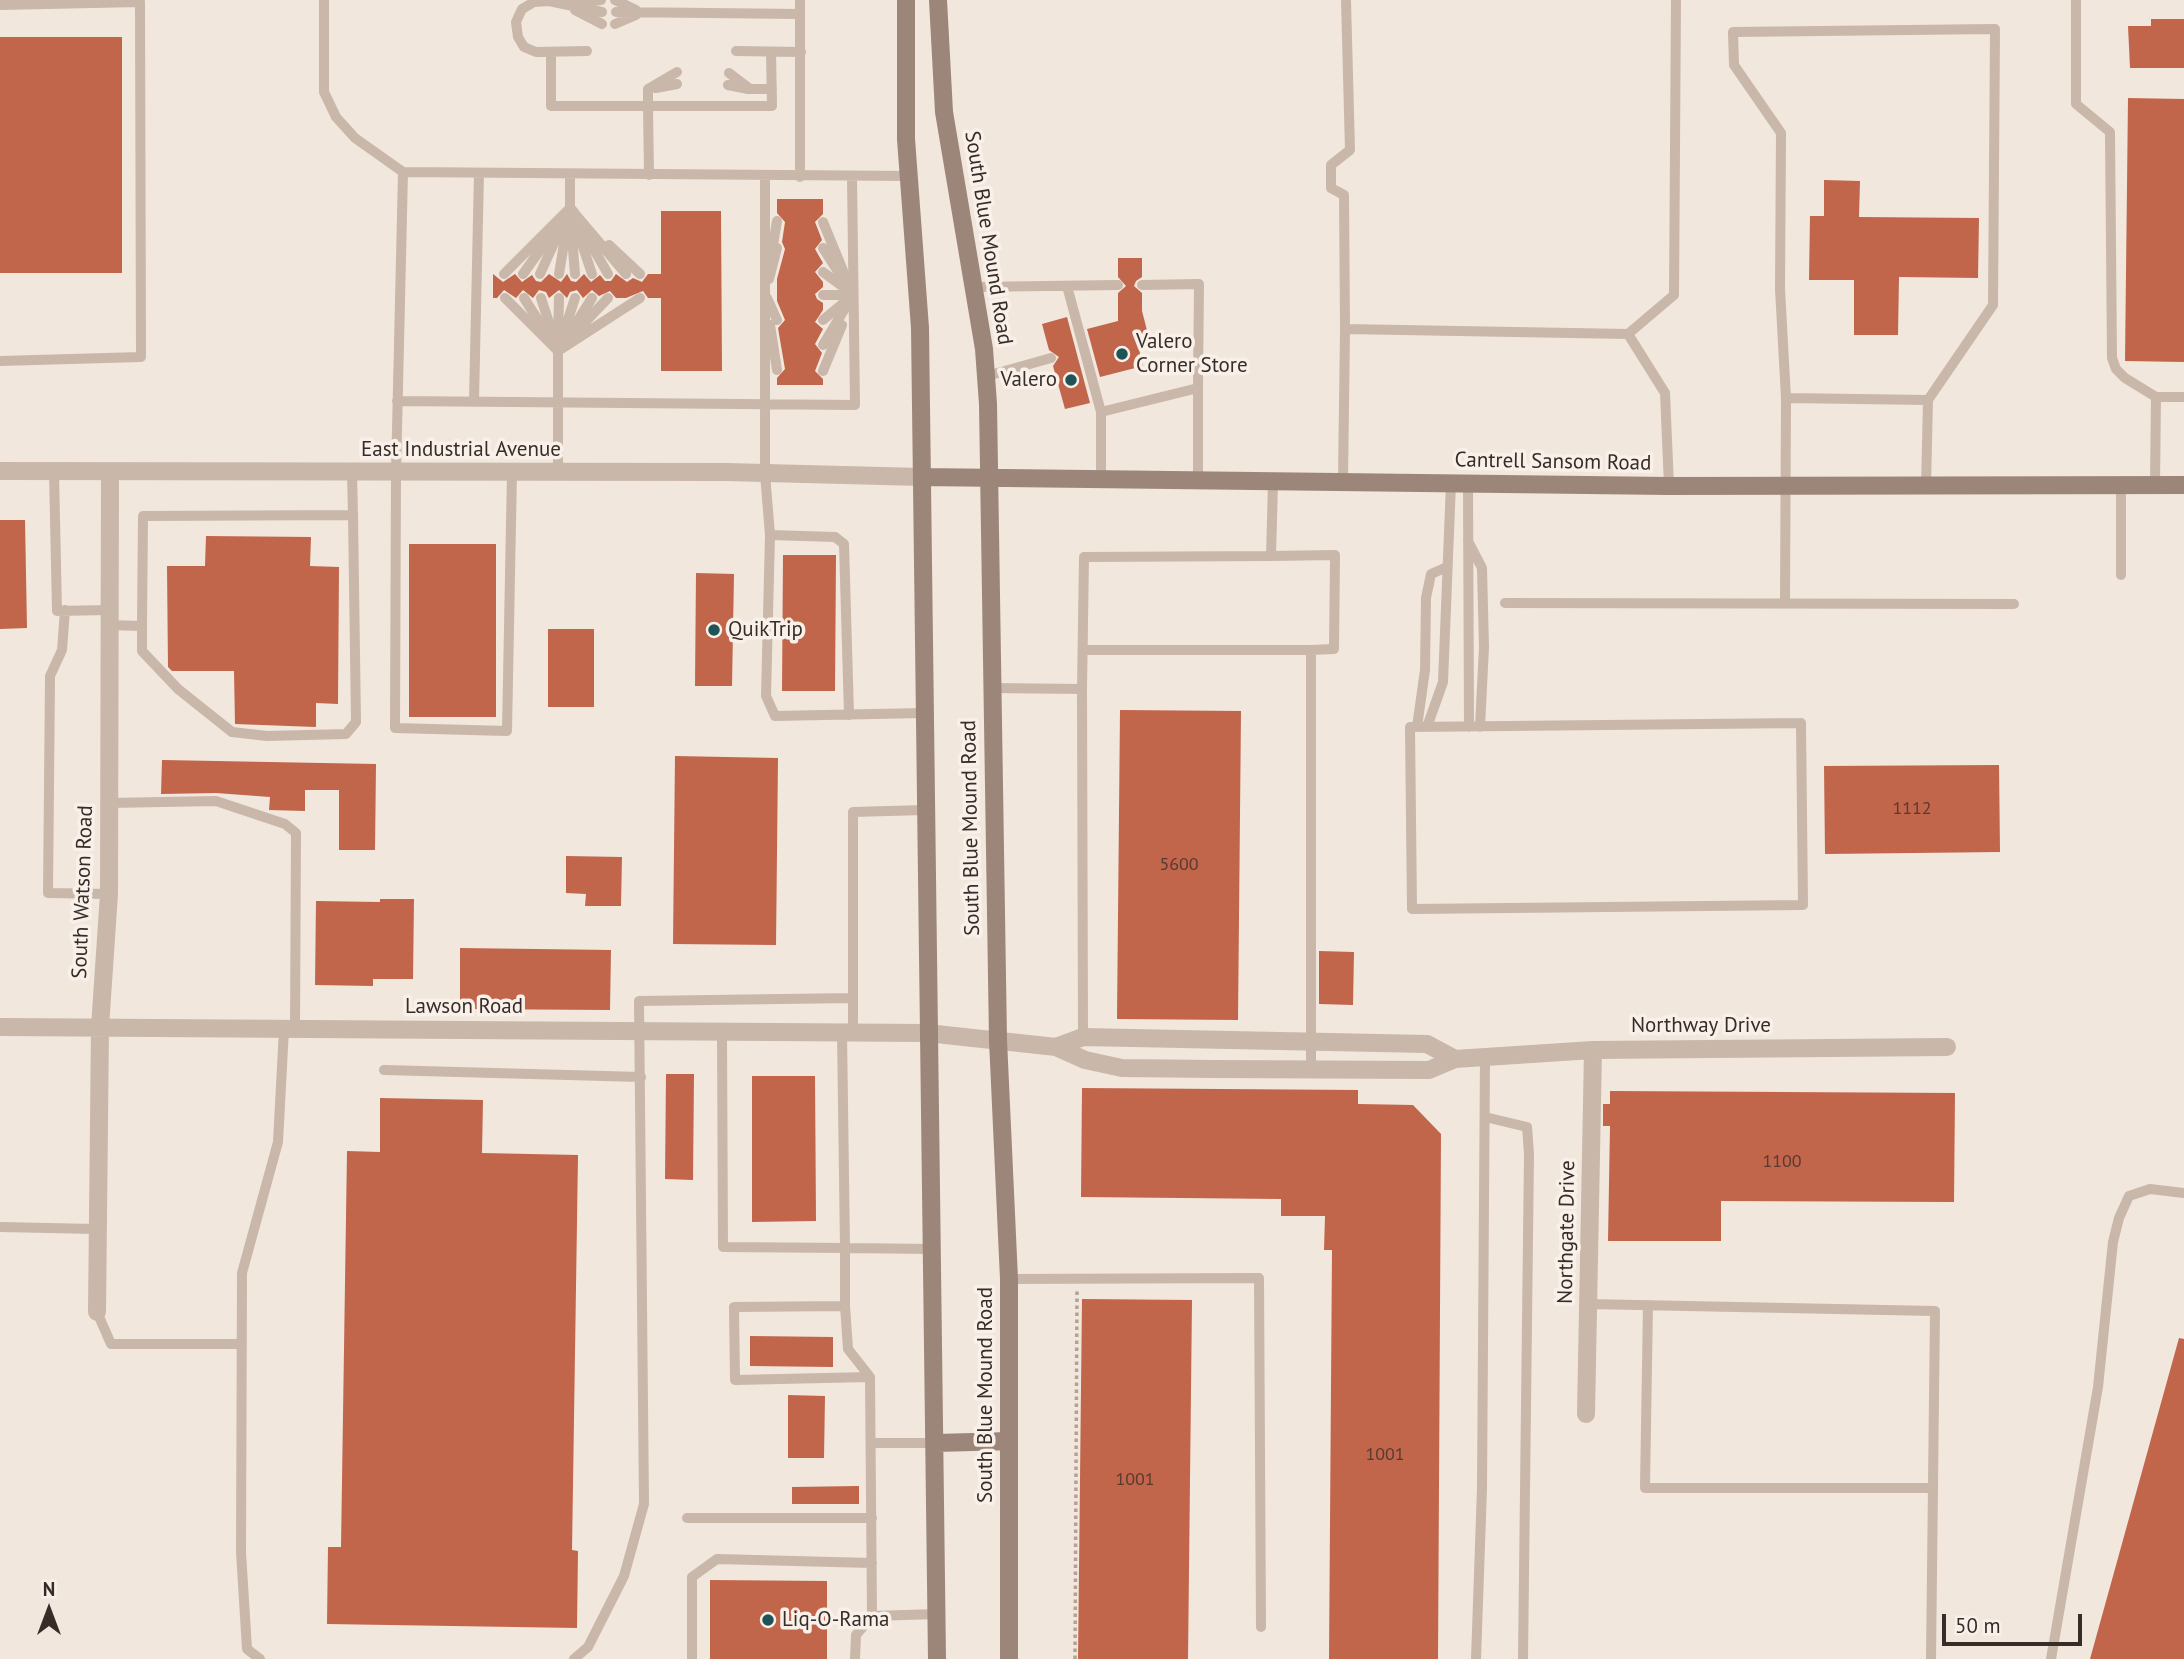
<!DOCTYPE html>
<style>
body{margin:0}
#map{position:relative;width:2184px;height:1659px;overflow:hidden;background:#f1e7dd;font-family:"PT Sans",sans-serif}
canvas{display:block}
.north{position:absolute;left:14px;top:1575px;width:70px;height:70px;-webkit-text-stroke:5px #f9f1e9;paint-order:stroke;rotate:0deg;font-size:19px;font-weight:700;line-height:28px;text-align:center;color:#362c28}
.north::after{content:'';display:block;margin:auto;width:24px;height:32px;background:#362c28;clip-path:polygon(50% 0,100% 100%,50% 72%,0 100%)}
.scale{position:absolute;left:1942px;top:1614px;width:140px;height:32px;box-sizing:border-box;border:4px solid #362c28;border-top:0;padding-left:9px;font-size:21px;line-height:24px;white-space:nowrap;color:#362c28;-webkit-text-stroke:5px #f9f1e9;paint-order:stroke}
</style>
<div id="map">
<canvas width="2184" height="1659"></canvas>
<div class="north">N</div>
<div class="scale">50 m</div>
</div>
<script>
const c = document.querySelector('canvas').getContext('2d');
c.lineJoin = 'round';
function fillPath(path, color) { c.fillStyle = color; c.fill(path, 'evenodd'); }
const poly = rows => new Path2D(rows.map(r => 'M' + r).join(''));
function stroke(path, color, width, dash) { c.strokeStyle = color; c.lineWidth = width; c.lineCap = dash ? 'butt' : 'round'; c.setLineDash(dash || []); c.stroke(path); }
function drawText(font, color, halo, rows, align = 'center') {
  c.font = font + ' "PT Sans",sans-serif'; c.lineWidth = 7; c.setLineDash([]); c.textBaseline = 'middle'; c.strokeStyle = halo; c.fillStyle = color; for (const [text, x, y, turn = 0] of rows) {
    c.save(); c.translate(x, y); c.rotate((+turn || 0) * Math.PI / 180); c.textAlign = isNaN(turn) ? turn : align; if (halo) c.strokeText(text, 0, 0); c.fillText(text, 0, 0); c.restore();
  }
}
fillPath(poly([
 [2151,19,2184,19,2184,68,2130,68,2128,26,2151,26],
 [0,37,122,37,122,273,0,273],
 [2128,98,2184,99,2184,362,2125,361],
 [1824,180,1860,181,1859,217,1979,218,1978,278,1899,277,1898,335,1854,335,1854,280,1809,280,1810,216,1824,216],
 [777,199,823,199,823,214,815,222,822,240,815,249,823,263,815,272,823,282,823,287,815,294,817,299,823,303,823,310,815,322,823,329,815,344,822,353,815,371,823,379,823,385,777,385,777,378,785,369,778,328,785,320,777,301,777,279,785,249,782,242,785,222,777,213],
 [661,211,721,211,722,371,661,371,661,298,648,298,643,291,626,298,616,298,610,291,599,296,592,290,583,298,577,290,570,292,567,298,559,290,549,298,546,292,539,290,533,298,523,290,516,298,504,290,497,298,493,298,493,274,503,282,515,274,522,282,532,275,536,281,541,282,549,274,561,282,567,274,571,281,576,282,584,274,591,282,600,275,605,281,611,281,616,274,627,282,633,278,642,282,648,274,661,274],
 [1118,258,1142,258,1142,277,1136,281,1134,286,1142,293,1142,311,1149,338,1137,341,1143,366,1100,377,1087,329,1118,321,1118,293,1126,286,1118,277],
 [1067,317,1090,403,1065,409,1053,366,1059,357,1049,350,1042,324],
 [0,520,25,520,27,628,0,629],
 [206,536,311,537,310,566,339,567,338,704,316,703,316,727,235,724,234,671,172,671,168,667,167,566,205,566],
 [409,544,496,544,496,717,409,717],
 [783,555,836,555,835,691,782,691],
 [696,573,734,574,732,686,695,686],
 [548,629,594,629,594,707,548,707],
 [1120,710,1241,711,1238,1020,1117,1019],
 [675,756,778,758,776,945,673,944],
 [162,760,376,764,375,850,339,850,339,790,305,790,305,811,269,810,270,797,216,793,161,794],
 [1999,765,2000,852,1825,854,1824,766],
 [566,856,622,857,621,906,585,906,586,894,566,893],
 [380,899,414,899,413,979,373,979,373,986,315,985,316,901,380,902],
 [460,948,611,950,610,1010,460,1009],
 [1319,951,1354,952,1353,1005,1319,1004],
 [666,1074,694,1074,693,1180,665,1179],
 [752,1076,815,1076,816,1221,752,1222],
 [1082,1088,1358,1090,1358,1104,1413,1105,1441,1134,1438,1659,1329,1659,1332,1250,1324,1250,1325,1216,1281,1216,1281,1199,1081,1197],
 [1610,1091,1955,1093,1954,1202,1721,1201,1721,1241,1608,1241,1610,1126,1603,1126,1603,1104,1610,1104],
 [380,1098,483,1100,482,1153,578,1155,572,1550,578,1551,577,1628,327,1624,328,1547,341,1547,347,1151,380,1152],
 [1082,1299,1192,1300,1188,1659,1078,1659],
 [750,1336,833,1337,833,1367,750,1366],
 [2179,1338,2184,1339,2184,1659,2090,1659],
 [788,1395,825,1396,824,1458,788,1458],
 [859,1486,859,1504,792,1504,792,1487],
 [710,1580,827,1581,827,1659,710,1659]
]), '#c1654b');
stroke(poly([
 [1075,1659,1077,1291]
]), '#b4a193', 3.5, [3.5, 3.5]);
stroke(poly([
 [324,0,324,92,336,117,355,138,403,172],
 [615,0,636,10],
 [2076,0,2076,104,2110,132,2112,358,2116,369,2125,378,2156,397,2155,485],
 [573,3,601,0],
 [0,5,140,2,141,357,0,361],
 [575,10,602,24],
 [616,12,800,14],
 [615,24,636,15],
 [587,51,536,52,524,47,518,37,516,22,522,9,534,2,549,1,602,12],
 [736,51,801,52],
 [551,52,551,106,648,106,648,89,677,72],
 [729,73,750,89,772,89],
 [728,85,748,89],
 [656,88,677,84],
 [570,174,570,208,574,212],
 [649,175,648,106,772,106,771,52],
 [765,176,765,474,770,535,766,696,775,716,923,713],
 [800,177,800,0],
 [823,222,853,295,823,248],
 [571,225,575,274],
 [578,232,592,274],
 [609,245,640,274],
 [770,263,777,221],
 [823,272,846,289],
 [504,274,570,208,523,274],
 [540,274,559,232],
 [559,274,569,213],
 [608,274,570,208,626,274],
 [769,279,777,248],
 [1142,285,1199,284,1198,388],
 [1067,286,1101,412],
 [974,287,1118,285],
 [823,295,853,295],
 [505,298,558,351,558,473],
 [524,298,547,334],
 [541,298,553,335],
 [767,298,777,320],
 [823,320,853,295,823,345],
 [770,325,777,370],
 [573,328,592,298],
 [1345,329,1344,195,1331,188,1331,165,1350,150,1346,0],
 [558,337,559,298],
 [570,338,608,298],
 [556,347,558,351,640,298],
 [558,350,575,298],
 [823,371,842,325],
 [987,376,1051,358],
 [2156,397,2184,397],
 [1786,398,1928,400,1926,487],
 [397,401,855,405,852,177],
 [474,401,479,173],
 [54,472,57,611,109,610],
 [512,472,507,731,395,728,396,473,403,172,908,176],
 [1101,479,1101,412,1198,388,1198,481],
 [1343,481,1345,329,1628,334],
 [1468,483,1469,727],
 [2121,485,2121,575],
 [1669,486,1665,393,1628,334,1674,295,1676,0],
 [770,535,835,537,844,544,849,715],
 [1468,541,1482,568,1484,647,1480,727],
 [1271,556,1335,555,1334,649,1311,650,1311,1070],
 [1785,602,1786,398,1780,289,1781,133,1734,65,1733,32,1995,29,1993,305,1928,400],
 [1505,603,2014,604],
 [65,610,62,650,50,676,48,893,109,894],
 [109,625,142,626,143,516,353,515,352,473],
 [142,626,142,651,178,689,232,732,267,736,346,734,356,722,353,515],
 [1083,650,1311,650],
 [991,688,1082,689,1083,1037],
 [1082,689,1084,557,1271,556,1273,482],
 [1801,723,1803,905,1412,909,1410,727,1801,723],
 [1417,727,1425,670,1426,598,1431,574,1447,567],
 [1427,727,1443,682,1451,483],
 [109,803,216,801,285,824,296,833,295,1029],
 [853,998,853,1032],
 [722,1032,723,1247,845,1248,842,1032],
 [384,1070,641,1077],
 [1485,1117,1527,1127,1529,1154,1523,1659],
 [0,1227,96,1229],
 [934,1249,845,1248,845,1306,734,1307,735,1380,870,1377,872,1616,937,1614],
 [1009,1279,1259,1278,1261,1627],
 [1588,1304,1935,1311,1931,1659],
 [1648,1305,1645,1488,1933,1488],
 [845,1306,848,1349,870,1377],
 [97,1312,111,1344,242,1344],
 [871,1443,936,1443],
 [687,1518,872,1518],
 [260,1659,247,1649,241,1552,242,1273,278,1142,284,1029],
 [574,1659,588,1647,624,1576,644,1504,639,1001,853,998,853,812,925,810],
 [692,1659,692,1577,717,1559,872,1563],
 [855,1659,856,1635,872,1616],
 [1476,1659,1482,1488,1485,1056],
 [2051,1659,2098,1387,2113,1242,2119,1218,2129,1196,2150,1189,2184,1193]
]), '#c9b7a9', 10);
stroke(poly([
 [0,1027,927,1033,1056,1047,1085,1060,1122,1068,1214,1069,1429,1070,1455,1059,1593,1050,1947,1047],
 [1056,1047,1083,1037,1427,1044,1455,1059],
 [97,1312,100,1027,109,894,110,473],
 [1586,1414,1593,1050]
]), '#c9b7a9', 18);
stroke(poly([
 [0,471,726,472,922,477]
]), '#c9b7a9', 18);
stroke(poly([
 [906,0,906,139,920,328,937,1659],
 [938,0,944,112,984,349,988,404,998,1040,1009,1279,1009,1659],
 [922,477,1669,486,2184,485],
 [936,1443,1009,1441]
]), '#9c867a', 18);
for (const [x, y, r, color] of [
 [1122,354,7,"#205356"],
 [1071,380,7,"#205356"],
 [714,630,7,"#205356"],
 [768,1620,7,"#205356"]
]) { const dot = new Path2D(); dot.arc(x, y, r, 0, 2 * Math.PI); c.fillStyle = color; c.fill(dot); stroke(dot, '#f9f1e9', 2.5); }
drawText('18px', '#593a31', null, [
 ["1112",1912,809],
 ["5600",1179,865],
 ["1100",1782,1162],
 ["1001",1385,1455],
 ["1001",1135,1480]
]);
drawText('21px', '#362c28', '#f9f1e9', [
 ["South Blue Mound Road",988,238,81],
 ["East Industrial Avenue",461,450],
 ["Cantrell Sansom Road",1553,462,1],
 ["South Blue Mound Road",971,828,-91],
 ["South Watson Road",83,892,-88],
 ["Lawson Road",464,1007],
 ["Northway Drive",1701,1026],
 ["Northgate Drive",1567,1232,-89],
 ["South Blue Mound Road",986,1395,-90]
]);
drawText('21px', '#362c28', '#f9f1e9', [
 ["Valero",1136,342],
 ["Corner Store",1136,366],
 ["Valero",1057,380,"right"],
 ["QuikTrip",728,630],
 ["Liq-O-Rama",782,1620]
], 'left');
</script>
